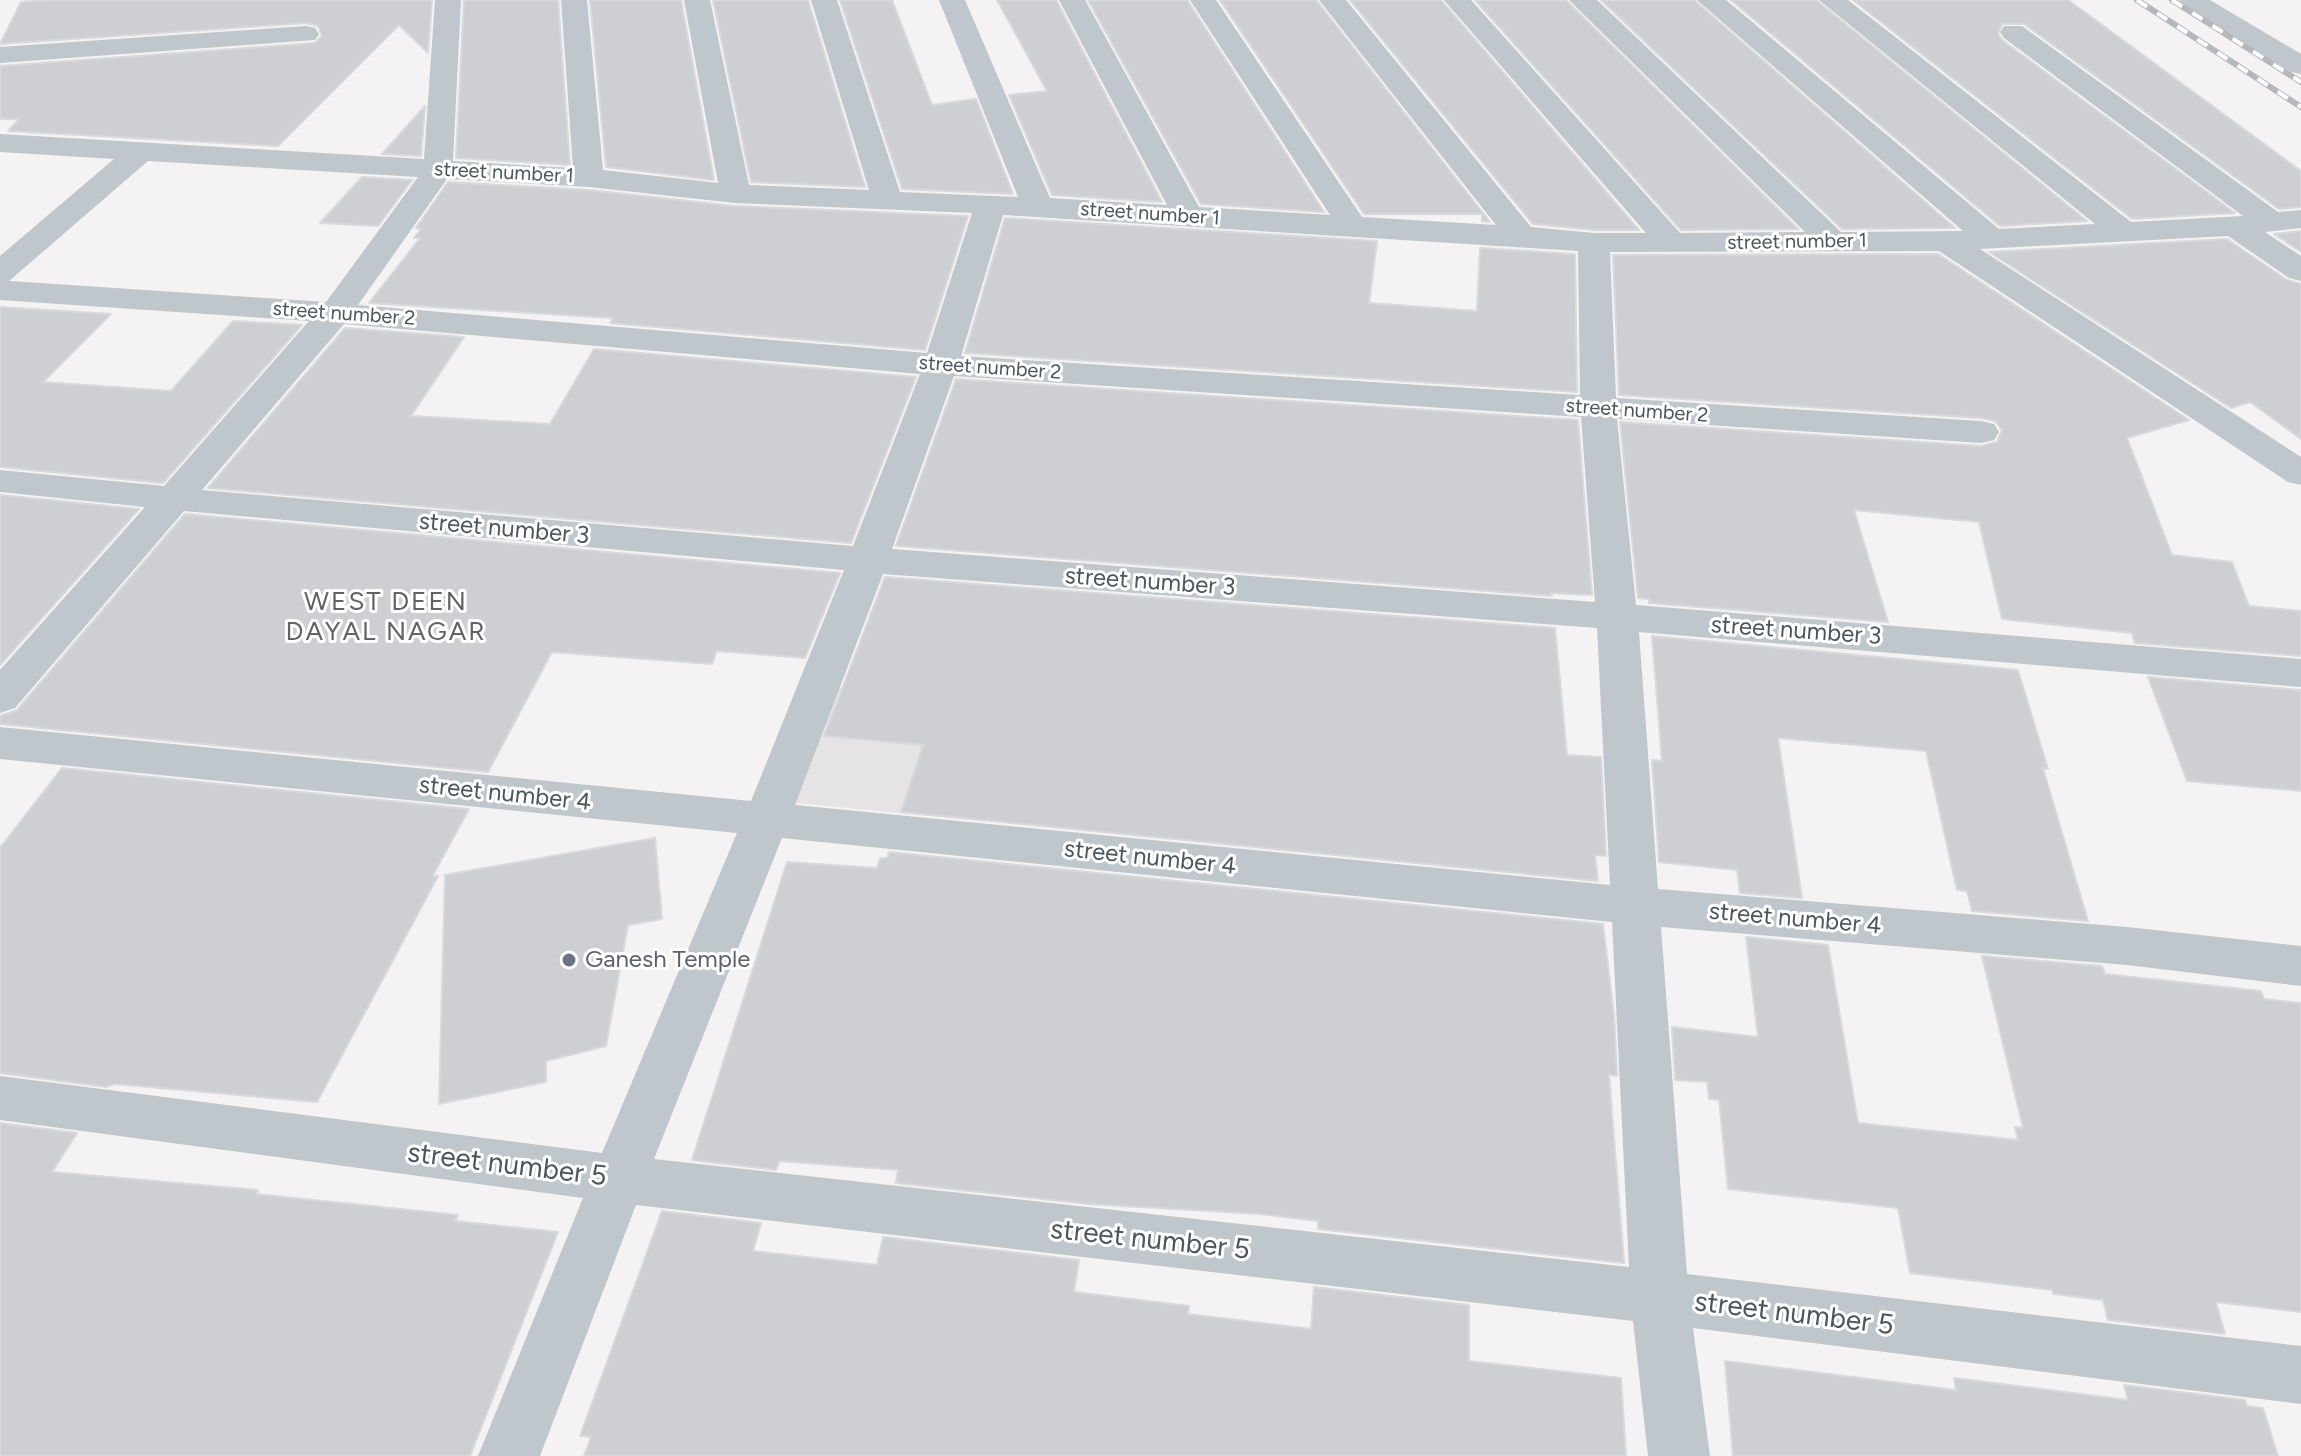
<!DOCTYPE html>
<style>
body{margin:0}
canvas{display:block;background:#f4f2f2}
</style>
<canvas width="2301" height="1456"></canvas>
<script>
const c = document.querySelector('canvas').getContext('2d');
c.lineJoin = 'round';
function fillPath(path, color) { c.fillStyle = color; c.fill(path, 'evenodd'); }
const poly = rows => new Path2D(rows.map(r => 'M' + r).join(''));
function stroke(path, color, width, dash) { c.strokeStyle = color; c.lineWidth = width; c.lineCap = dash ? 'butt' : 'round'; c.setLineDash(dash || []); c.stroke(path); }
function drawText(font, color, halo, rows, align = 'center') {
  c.font = font + ' Figtree,sans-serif'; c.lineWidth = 6; c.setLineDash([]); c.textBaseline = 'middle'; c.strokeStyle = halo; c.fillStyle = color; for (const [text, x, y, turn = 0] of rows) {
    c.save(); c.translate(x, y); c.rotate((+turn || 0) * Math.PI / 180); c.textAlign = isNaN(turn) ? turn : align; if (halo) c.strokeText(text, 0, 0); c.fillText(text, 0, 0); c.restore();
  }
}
fillPath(poly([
 [824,686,992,702,962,819,787,802]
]), '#e5e3e3');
const building = poly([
 [50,0,432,0,428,53,399,25,278,146,8,131,19,119,0,119,0,66,315,43,322,36,318,26,306,23,0,44,21,2,50,0],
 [464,0,558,0,570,165,456,158,464,0],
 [590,0,681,0,714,180,606,167,590,0],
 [713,0,808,0,865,187,751,182,713,0],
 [840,0,892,0,932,105,976,99,1013,194,902,189,840,0],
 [997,0,1056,0,1162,202,1052,195,1009,95,1047,91,997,0],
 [1088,0,1187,0,1324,212,1201,204,1088,0],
 [1220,0,1316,0,1490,222,1482,221,1482,214,1364,214,1220,0],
 [1350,0,1441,0,1639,230,1594,230,1533,224,1350,0],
 [1475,0,1566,0,1798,229,1681,230,1475,0],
 [1601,0,1694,0,1955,228,1842,229,1601,0],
 [1731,0,1816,0,2087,221,2000,226,1731,0],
 [1853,0,2068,0,2301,171,2301,207,2279,209,2024,24,2002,24,1998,34,2002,40,2235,213,2132,219,1853,0],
 [425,106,421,156,382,154,425,106],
 [362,177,412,180,378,226,320,223,362,177],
 [448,182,589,190,735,206,968,216,925,350,610,323,613,318,369,303,420,238,414,238,421,229,416,228,448,182],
 [1005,218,1377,241,1369,303,1477,311,1480,248,1575,254,1577,392,965,353,1005,218],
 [2301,231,2301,252,2274,234,2301,231],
 [2227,239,2287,280,2301,284,2301,439,2250,402,2231,408,1989,252,2227,239],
 [1938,254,2189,420,2127,438,2172,555,2232,562,2249,606,2301,611,2301,656,2135,643,2132,633,2002,619,1979,522,1854,510,1888,622,1649,603,1649,599,1638,598,1620,422,1981,446,1997,442,2002,430,1995,421,1981,418,1619,395,1613,255,1938,254],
 [0,307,111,314,43,382,171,391,233,321,302,325,163,483,0,467,0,307],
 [345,328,464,337,411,416,550,424,594,349,916,377,851,543,208,488,345,328],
 [956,379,1578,420,1592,595,1551,593,1552,596,896,546,956,379],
 [0,495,139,509,0,665,0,495],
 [185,514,840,573,805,658,717,651,712,664,552,652,488,772,0,724,0,716,17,710,185,514],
 [885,577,1555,628,1567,755,1601,757,1606,856,1595,855,1598,881,901,812,923,745,824,736,885,577],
 [1652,636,2018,670,2048,769,2043,768,2088,921,1972,911,1967,891,1957,890,1926,751,1778,738,1802,898,1740,893,1737,870,1659,862,1652,760,1662,761,1652,636],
 [2148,677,2301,690,2301,791,2187,781,2148,677],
 [62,768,469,809,432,877,438,876,317,1102,115,1084,106,1087,0,1073,0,848,62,768],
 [655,838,662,919,628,925,606,1046,546,1061,546,1082,439,1104,445,875,655,838],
 [889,852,1603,924,1614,1015,1617,1076,1609,1075,1624,1263,1318,1229,1318,1221,1260,1214,1089,1204,896,1183,898,1170,779,1161,776,1170,692,1160,787,862,877,868,880,858,887,858,889,852],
 [1746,937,1828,945,1858,1123,2018,1140,2015,1127,2023,1128,1982,956,2102,966,2105,974,2261,991,2264,999,2301,1003,2301,1312,2216,1302,2225,1334,2108,1320,2103,1300,2053,1294,2053,1290,1910,1273,1898,1208,1728,1189,1719,1100,1709,1099,1707,1082,1675,1080,1672,1027,1758,1037,1746,937],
 [0,1123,77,1133,52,1172,258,1190,256,1194,458,1215,455,1221,558,1232,470,1456,0,1456,0,1123],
 [662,1211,761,1223,753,1251,877,1265,883,1237,1079,1260,1074,1292,1189,1306,1188,1314,1311,1329,1314,1287,1469,1305,1469,1361,1621,1378,1626,1456,584,1456,591,1437,580,1436,662,1211],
 [1725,1361,1956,1390,1954,1378,2128,1400,2124,1385,2245,1400,2247,1406,2263,1408,2278,1456,1733,1456,1725,1361]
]);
fillPath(building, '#cdcfd3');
stroke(building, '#d7d9dc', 2);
fillPath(poly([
 [435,0,461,0,453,161,573,168,561,0,587,0,603,170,718,183,684,0,710,0,749,185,869,190,811,0,837,0,900,192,1018,197,939,0,965,0,1050,198,1167,205,1059,0,1085,0,1199,207,1330,215,1190,0,1216,0,1362,217,1496,225,1319,0,1346,0,1531,227,1594,233,1646,233,1444,0,1471,0,1680,233,1805,232,1569,0,1597,0,1841,232,1963,231,1697,0,1726,0,1999,229,2095,224,1819,0,1848,0,2131,222,2243,216,2004,38,2000,32,2004,26,2022,26,2278,212,2301,210,2301,228,2265,232,2301,256,2301,281,2289,278,2228,236,1980,249,2301,457,2301,485,2288,482,1939,251,1610,252,1616,398,1981,421,1994,424,1999,432,1994,440,1981,443,1617,419,1636,605,2301,659,2301,687,1639,632,1658,889,2127,927,2301,946,2301,986,2127,965,1661,927,1687,1274,2301,1346,2301,1404,1693,1328,1710,1456,1648,1456,1633,1321,636,1205,540,1456,478,1456,583,1198,0,1120,0,1076,602,1153,737,833,0,759,0,727,751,801,844,570,184,511,15,708,0,713,0,670,145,507,0,492,0,470,164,486,309,321,0,300,0,256,114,159,0,152,0,134,424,159,435,0],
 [148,161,418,177,326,302,9,281,148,161],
 [447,179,589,187,735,203,972,213,927,353,358,305,447,179],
 [1003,215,1578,251,1580,395,961,356,1003,215],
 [344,324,920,374,853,546,202,490,344,324],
 [954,376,1581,417,1595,602,892,549,954,376],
 [883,574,1597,628,1610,885,795,805,883,574],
 [782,838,1612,922,1629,1267,654,1159,782,838],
 [2179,0,2210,0,2301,54,2301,74,2291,72,2183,5,2179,0],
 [306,26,315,28,319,34,315,40,0,63,0,47,306,26]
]), '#bfc7cc');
const rail = poly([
 [2137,0,2301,107],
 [2172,0,2301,82]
]);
stroke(rail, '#b5b8bb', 6);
stroke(rail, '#fff', 4, [12]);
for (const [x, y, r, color] of [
 [569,960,8,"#6b7280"]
]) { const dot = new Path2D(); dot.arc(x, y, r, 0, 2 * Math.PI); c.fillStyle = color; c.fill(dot); stroke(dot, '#fff', 3); }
drawText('20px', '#4c565d', '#fff', [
 ["street number 1",504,173,3],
 ["street number 1",1150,214,4],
 ["street number 1",1797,242,-1],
 ["street number 2",344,314,4],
 ["street number 2",990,368,4],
 ["street number 2",1637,411,4]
]);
drawText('24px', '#4c565d', '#fff', [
 ["street number 3",504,529,5],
 ["street number 3",1150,582,4],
 ["street number 3",1796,631,4],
 ["street number 4",505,794,6],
 ["street number 4",1150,858,6],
 ["street number 4",1795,919,5]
]);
drawText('24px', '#5b616d', '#fff', [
 ["Ganesh Temple",585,960]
], 'left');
c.letterSpacing = '2px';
drawText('26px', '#5f6366', '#fff', [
 ["WEST DEEN",386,602],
 ["DAYAL NAGAR",386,632]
]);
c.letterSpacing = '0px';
drawText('28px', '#4c565d', '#fff', [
 ["street number 5",507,1165,7],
 ["street number 5",1150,1240,6],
 ["street number 5",1794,1314,7]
]);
</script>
